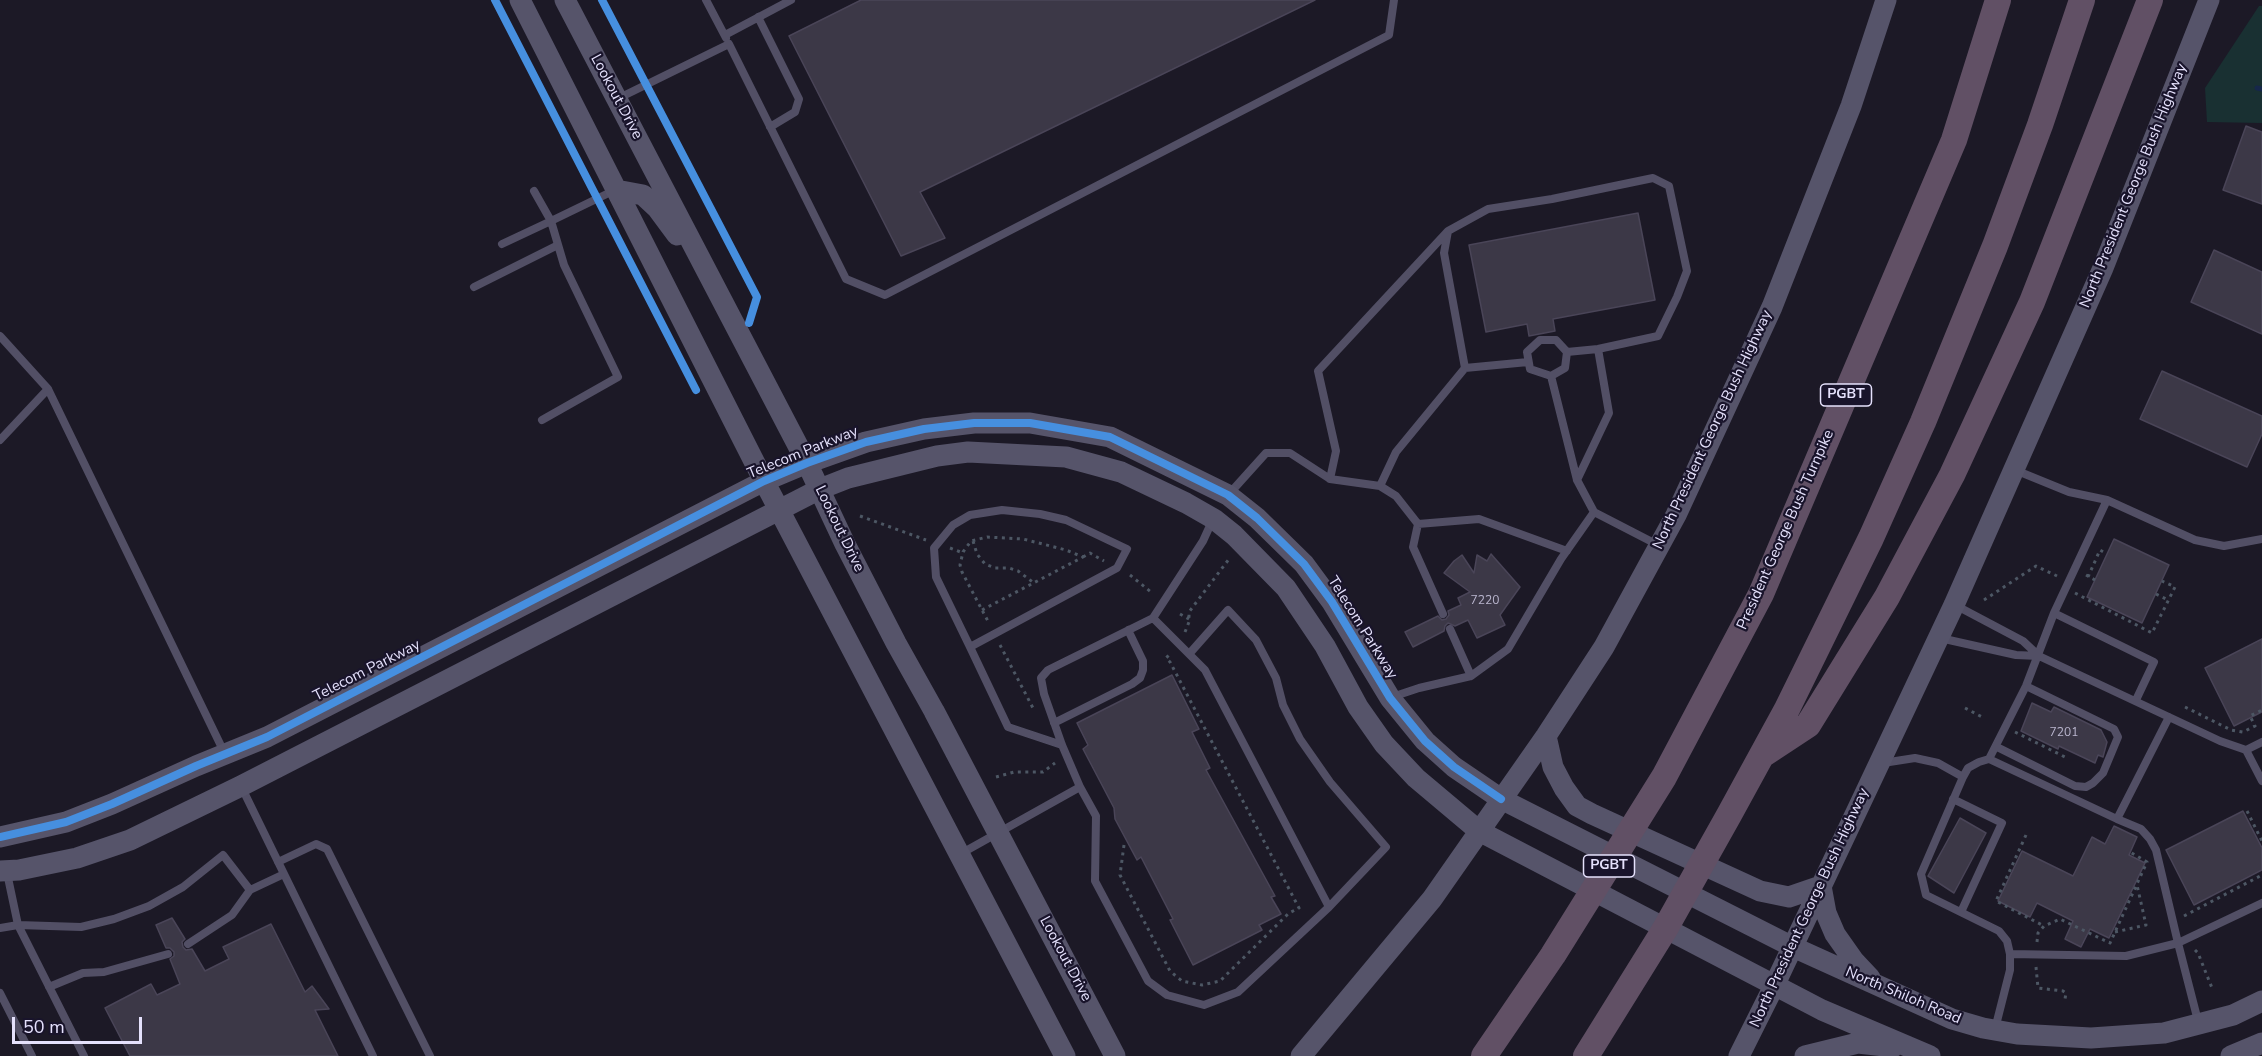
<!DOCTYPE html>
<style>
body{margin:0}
#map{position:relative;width:2262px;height:1056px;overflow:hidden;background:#1c1926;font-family:"Nunito Sans",sans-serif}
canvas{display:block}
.scale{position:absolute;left:12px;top:1017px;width:130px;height:27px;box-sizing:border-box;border:3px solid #e5e1fc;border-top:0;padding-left:8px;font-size:18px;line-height:21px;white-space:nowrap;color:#e5e1fc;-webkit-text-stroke:4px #19142b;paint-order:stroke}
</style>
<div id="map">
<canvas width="2262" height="1056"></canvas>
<div class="scale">50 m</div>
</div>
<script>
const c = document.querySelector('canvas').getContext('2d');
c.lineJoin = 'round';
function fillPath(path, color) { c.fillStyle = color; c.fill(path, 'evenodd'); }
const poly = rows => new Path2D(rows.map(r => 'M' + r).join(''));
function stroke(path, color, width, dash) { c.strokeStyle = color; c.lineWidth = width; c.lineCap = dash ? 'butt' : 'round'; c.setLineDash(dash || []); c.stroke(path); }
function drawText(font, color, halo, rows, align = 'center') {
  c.font = font + ' "Nunito Sans",sans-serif'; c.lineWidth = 4.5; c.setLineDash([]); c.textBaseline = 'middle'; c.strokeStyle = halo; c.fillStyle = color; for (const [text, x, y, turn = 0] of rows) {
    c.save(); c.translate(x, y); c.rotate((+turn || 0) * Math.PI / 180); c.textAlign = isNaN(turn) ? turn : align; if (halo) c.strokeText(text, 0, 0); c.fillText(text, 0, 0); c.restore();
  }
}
fillPath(poly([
 [2259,6,2262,6,2262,123,2207,122,2205,88]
]), '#193032');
stroke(poly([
 [2257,88,2262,89]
]), '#16274a', 5);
const building = poly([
 [861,0,1315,0,920,192,945,238,901,256,789,36,861,0],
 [2246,126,2262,132,2262,204,2223,190,2246,126],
 [1638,213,1655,300,1553,319,1555,331,1529,336,1527,324,1486,332,1469,245,1638,213],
 [2214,250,2262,272,2262,334,2191,302,2214,250],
 [2162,371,2262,416,2262,434,2247,467,2140,419,2162,371],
 [2114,539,2169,565,2142,623,2087,597,2114,539],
 [1491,554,1520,587,1500,615,1505,625,1477,638,1468,620,1455,626,1448,623,1445,626,1444,631,1413,647,1405,632,1438,616,1442,620,1446,619,1449,615,1448,611,1461,605,1458,598,1470,592,1444,573,1454,561,1462,555,1474,573,1477,555,1487,561,1491,554],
 [2262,639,2262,712,2234,726,2205,668,2262,639],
 [1172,675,1199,729,1192,732,1210,768,1206,770,1275,896,1271,897,1281,914,1259,925,1262,930,1193,965,1170,920,1173,919,1141,857,1137,860,1115,819,1114,808,1083,749,1088,745,1077,723,1172,675],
 [2032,703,2051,712,2054,707,2101,730,2107,742,2103,757,2098,755,2095,763,2059,746,2058,749,2021,731,2032,703],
 [2243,811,2262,848,2262,870,2194,905,2166,850,2243,811],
 [1960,818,1986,833,1954,893,1928,876,1960,818],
 [2114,826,2137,837,2129,855,2145,863,2109,938,2090,929,2081,947,2065,939,2073,921,2037,903,2030,917,1998,901,2022,851,2073,876,2092,837,2105,844,2114,826],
 [172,918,185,939,182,942,183,947,186,950,192,949,205,971,229,959,223,947,271,924,305,992,312,986,329,1009,315,1010,338,1056,130,1056,105,1008,151,984,157,995,180,984,170,959,174,956,174,952,170,948,166,948,156,925,172,918]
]);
fillPath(building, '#3c3847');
stroke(building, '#4a4558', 1.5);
stroke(poly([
 [860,516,926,540],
 [973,541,977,554,985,564,995,568,1009,568,1018,571,1034,583],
 [950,548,963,553],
 [1083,557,1090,553,1104,561],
 [1130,575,1151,592],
 [2086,575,2095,580],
 [2088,577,2100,550,2107,554],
 [2075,593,2152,633,2175,587,2162,581],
 [2156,594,2168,600],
 [1984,600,2036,566,2057,576],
 [982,610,1083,557,1066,550,1023,539,987,537,971,541,963,552,960,565,962,572,982,610,989,623],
 [1180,614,1189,619],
 [1185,632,1189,622,1189,612,1229,559],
 [1000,645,1034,710],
 [2185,707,2231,730,2243,732,2255,726,2250,716,2262,710],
 [1965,708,1984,718],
 [2015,732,2065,757],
 [996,777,1014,772,1043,772,1055,763],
 [2247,811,2262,841],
 [2026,835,1996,901,2044,926],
 [1124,845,1120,875,1170,971,1182,981,1202,985,1220,981,1289,913,1299,908,1170,662,1166,658,1170,654],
 [2184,916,2262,875],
 [2115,932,2146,925,2137,885],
 [2037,942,2038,933,2044,926,2060,919,2110,943,2147,862,2130,852],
 [2195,950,2198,953,2212,988],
 [2036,967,2038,988,2063,991,2066,993,2065,999]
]), '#4d5764', 3, [3, 4.5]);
stroke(poly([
 [706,0,726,38],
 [758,17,799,99,795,112,770,127],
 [725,35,791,0],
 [619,98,729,44,846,279,885,295,1389,35,1394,0],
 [534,191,551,221,615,190],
 [502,244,551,221,564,265,618,377,542,420],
 [474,287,558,245],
 [0,336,48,389,224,752],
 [1528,362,1465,368,1444,253,1448,231,1488,209,1552,199,1653,178,1669,186,1687,271,1677,297,1658,336,1598,349,1567,352],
 [0,440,48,389],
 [2015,470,2069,492,2107,500,2195,540,2224,546,2262,539],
 [1330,479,1336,451,1318,371,1448,231],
 [1577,480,1609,413,1598,349],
 [1380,486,1396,452,1465,368],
 [1230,493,1266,453,1290,453,1330,479,1380,486,1396,496,1418,524,1479,519,1567,551],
 [1594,512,1658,545],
 [1418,524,1413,547,1443,614],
 [1955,605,2023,641,2039,656,2220,741,2246,750,2262,781],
 [2054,613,2154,662,2136,700],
 [1450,629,1471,676],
 [1940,638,2016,655,2039,656],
 [970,647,1117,568,1127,549,1066,520,1040,514,1002,510,970,515,953,525,934,548,936,577,970,647,1008,727,1062,745],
 [1190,653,1228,610,1256,640,1276,678,1283,705,1300,739,1330,782,1386,847,1329,907],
 [1392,697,1419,688,1471,676,1508,649,1561,559,1594,512,1577,480,1551,376,1565,368,1567,352,1556,340,1540,340,1527,352,1530,369,1551,376],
 [2169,717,2117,819,2141,829,2150,839,2156,850,2178,943,2262,903],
 [1054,723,1132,684,1140,678,1143,670,1143,661,1128,630],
 [1997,747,2075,786,2086,787,2093,783,2103,773,2118,737,2114,729,2026,686],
 [2246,750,2262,742],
 [1989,759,2026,686,2054,613,2107,500],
 [1883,763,1915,758,1938,763,1963,777],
 [1080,787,1096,816,1095,881,1148,981,1167,995,1204,1005,1238,992,1329,907,1205,670,1153,618],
 [242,788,373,1056],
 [1953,799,2002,823,1961,912],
 [962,853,1080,787,1062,745,1044,694,1041,678,1048,670,1153,618,1203,541,1213,519],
 [278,862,316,844,327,849,430,1056],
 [7,873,18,925,84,1056],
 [0,928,18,925,81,927,114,919,149,906,183,887,223,855,250,890,284,874],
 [188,944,232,915,250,890],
 [2010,954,2126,956,2178,943,2198,1021],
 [49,987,83,973,104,972,168,954],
 [0,993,32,1056],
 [1995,1029,2010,970,2010,954,2007,941,1999,931,1926,895,1921,874,1963,777,1968,768,1979,762,1989,759,2117,819]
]), '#524f65', 8);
stroke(poly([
 [520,0,764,481,1065,1056],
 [565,0,807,463,845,544,896,643,934,711,1115,1056],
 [616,190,643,195,657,208,677,235],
 [1546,736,1553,767,1564,788,1577,806,1592,814,1760,891,1789,897,1821,886,1826,913,1835,934,1854,961,1870,978],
 [0,837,66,822,112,804,196,766,267,737,764,481,807,463,866,442,924,429,974,423,1030,423,1110,437,1228,495,1257,518,1304,564,1332,602,1390,698,1425,741,1454,767,1501,799,1793,947,1952,1019,1983,1028,2017,1034,2091,1038,2164,1033,2233,1015,2262,1001],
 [0,871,19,870,77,858,130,840,241,786,820,489,848,478,937,456,968,452,1066,457,1121,472,1186,503,1214,519,1234,535,1286,588,1325,646,1358,707,1384,744,1416,778,1479,831,1822,1010,1930,1056],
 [1301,1056,1432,899,1546,736,1604,647,1676,515,1772,307,1851,106,1886,0],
 [1739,1056,1775,984,1954,605,2103,268,2209,0],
 [1805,1056,1858,1043,1893,1047],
 [2231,1056,2262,1043]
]), '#56546a', 21);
stroke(poly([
 [1764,754,1808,725,1887,597,1952,475,2032,302,2150,0],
 [1484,1056,1553,955,1664,777,1761,594,1954,140,1998,0],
 [1586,1056,1665,929,1729,815,1787,709,1871,538,1923,422,1995,246,2040,125,2082,0]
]), '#615065', 26);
stroke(poly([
 [495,0,696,390],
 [602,0,757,297,749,323],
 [0,837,66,822,112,804,196,766,267,737,764,481,807,463,866,442,924,429,974,423,1030,423,1110,437,1228,495,1257,518,1304,564,1332,602,1390,698,1425,741,1454,767,1501,799]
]), '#468fdf', 8);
drawText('12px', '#bbb7cf', null, [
 ["7220",1485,601],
 ["7201",2064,733]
]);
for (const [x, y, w] of [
 [1846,395,51],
 [1609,866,51]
]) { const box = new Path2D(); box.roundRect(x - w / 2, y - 11, w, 22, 4.5); c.fillStyle = '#19142b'; c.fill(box); stroke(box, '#e5e1fc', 1.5); }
drawText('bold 14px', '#e5e1fc', null, [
 ["PGBT",1846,395],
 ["PGBT",1609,866]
]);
drawText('15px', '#e5e1fc', '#19142b', [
 ["Lookout Drive",616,97,62],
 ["North President George Bush Highway",2134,186,-68],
 ["North President George Bush Highway",1713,430,-65],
 ["Telecom Parkway",803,453,-22],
 ["Lookout Drive",839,529,64],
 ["President George Bush Turnpike",1786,530,-66],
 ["Telecom Parkway",1362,628,58],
 ["Telecom Parkway",367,671,-27],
 ["North President George Bush Highway",1810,908,-65],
 ["Lookout Drive",1065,959,62],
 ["North Shiloh Road",1903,996,23]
]);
</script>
